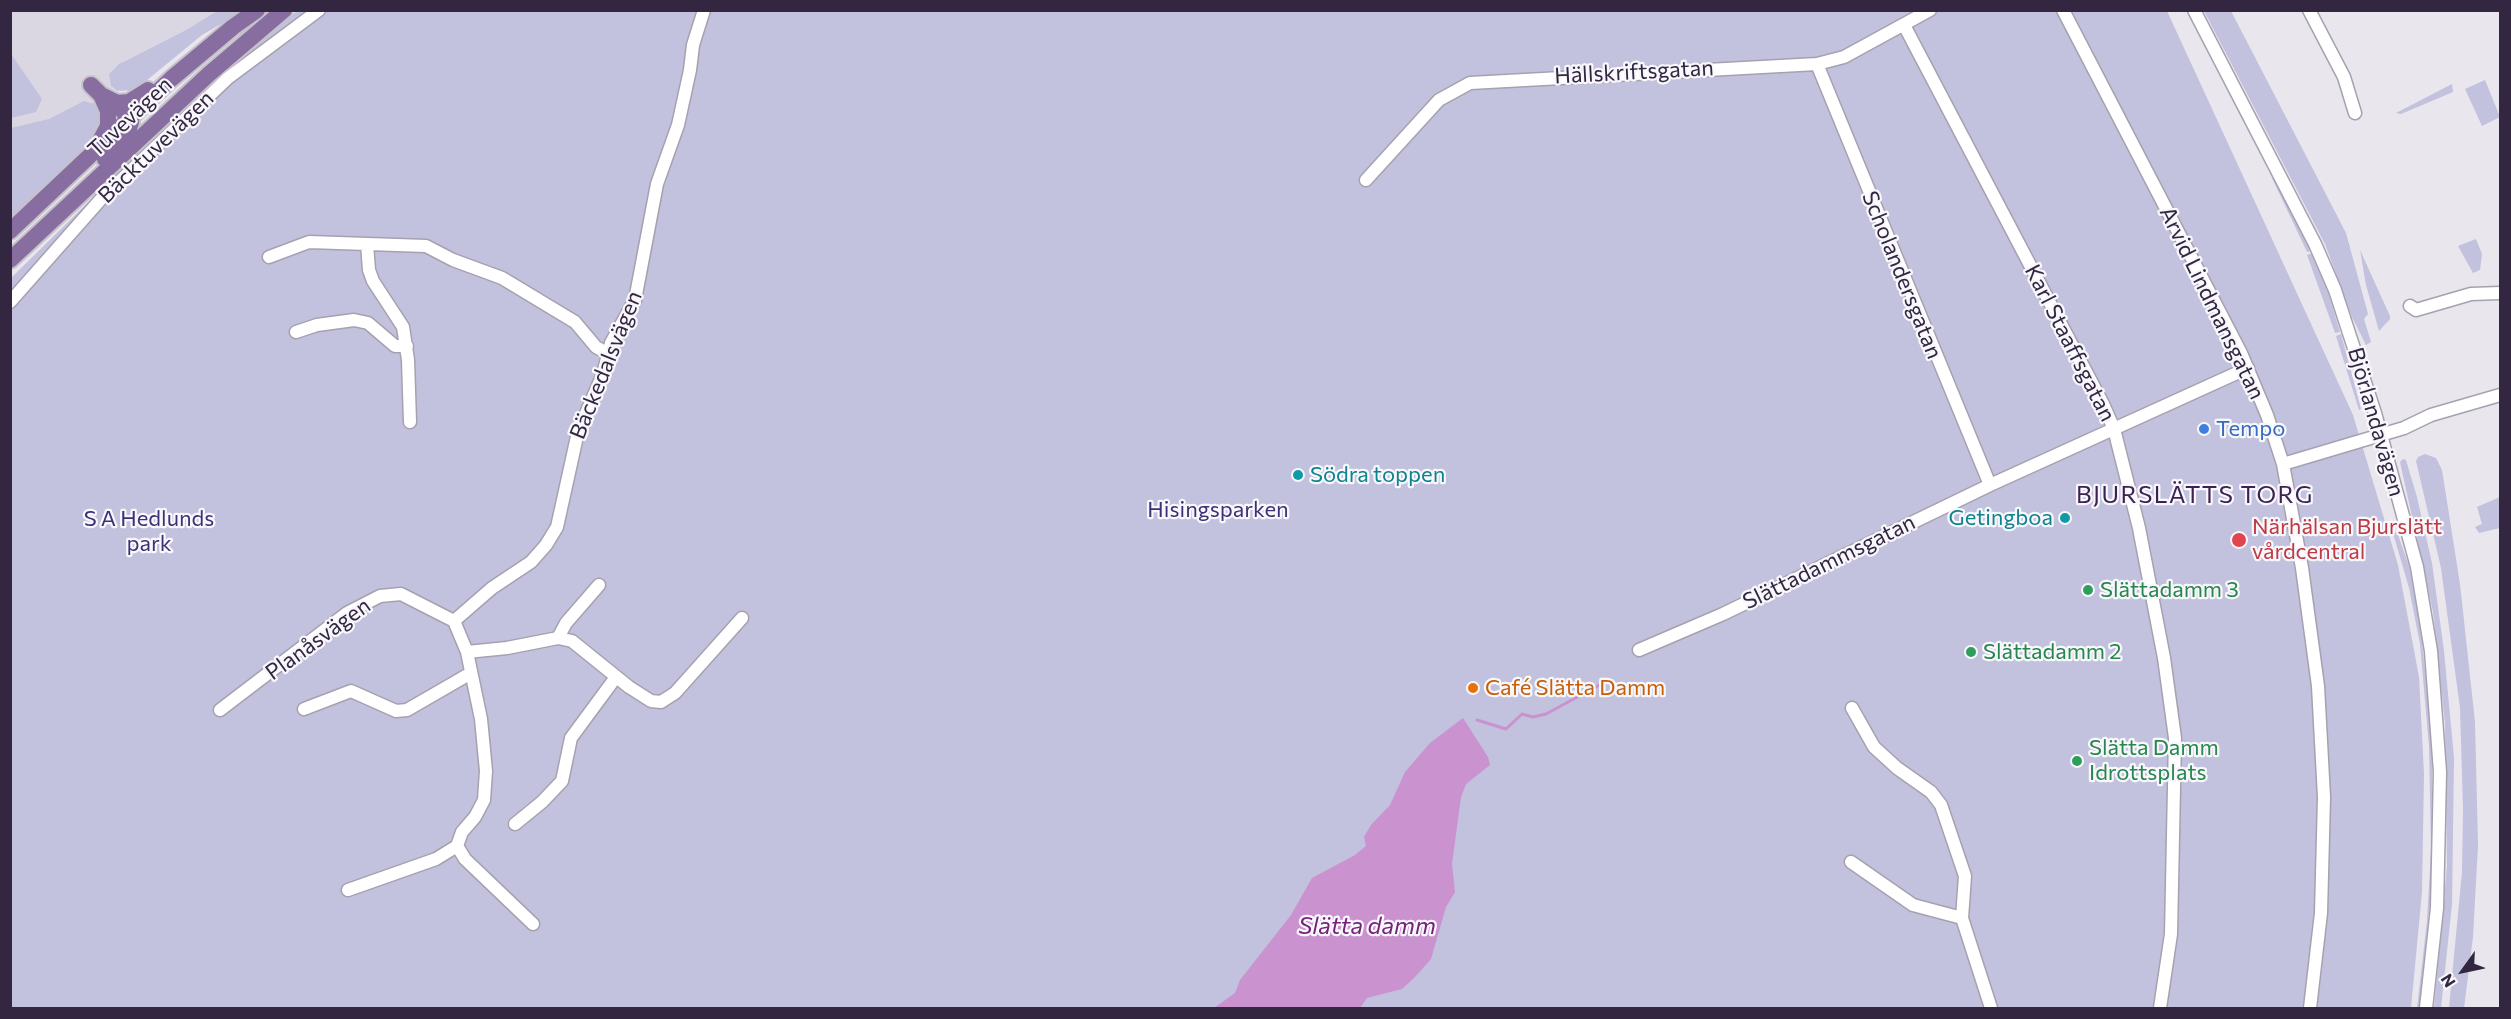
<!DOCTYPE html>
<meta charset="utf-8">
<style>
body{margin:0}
#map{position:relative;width:2511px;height:1019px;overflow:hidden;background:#e9e6ee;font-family:Commissioner,sans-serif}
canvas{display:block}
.frame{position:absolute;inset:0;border:12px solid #332640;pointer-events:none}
.north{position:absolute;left:2433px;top:941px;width:60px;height:60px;-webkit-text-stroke:4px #f8f7fb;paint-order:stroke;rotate:237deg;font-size:16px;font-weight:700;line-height:24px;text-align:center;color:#332640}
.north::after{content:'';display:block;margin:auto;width:21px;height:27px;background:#332640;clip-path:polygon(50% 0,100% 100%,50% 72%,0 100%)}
</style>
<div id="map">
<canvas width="2511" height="1019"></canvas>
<div class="frame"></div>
<div class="north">N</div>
</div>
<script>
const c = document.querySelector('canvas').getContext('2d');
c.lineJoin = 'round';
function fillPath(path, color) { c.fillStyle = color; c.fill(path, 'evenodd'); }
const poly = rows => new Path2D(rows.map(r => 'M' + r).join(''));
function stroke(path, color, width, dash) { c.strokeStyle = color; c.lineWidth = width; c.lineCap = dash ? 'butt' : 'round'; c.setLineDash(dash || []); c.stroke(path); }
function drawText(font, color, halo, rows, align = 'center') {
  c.font = font + ' Commissioner,sans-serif'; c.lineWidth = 4.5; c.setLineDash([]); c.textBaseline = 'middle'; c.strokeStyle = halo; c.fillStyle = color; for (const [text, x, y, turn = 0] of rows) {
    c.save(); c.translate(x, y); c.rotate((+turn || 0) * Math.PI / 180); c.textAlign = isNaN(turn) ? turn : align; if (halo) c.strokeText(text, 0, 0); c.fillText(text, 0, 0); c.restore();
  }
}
fillPath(poly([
 [11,11,217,11,186,30,124,61,112,71,112,88,115,90,11,215]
]), '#dbd7e2');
fillPath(poly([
 [217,11,243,11,202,35,135,90,117,91,111,86,109,74,119,64,186,30],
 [297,11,2167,11,2353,415,2398,565,2419,677,2424,774,2422,892,2411,1008,11,1008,11,278,192,100,262,38],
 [2204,11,2231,11,2346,233,2368,314,2364,319,2371,342,2366,345,2352,317,2325,244],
 [11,54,42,99,36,112,11,118],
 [2485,80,2500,117,2482,126,2465,89],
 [2452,84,2453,92,2401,114,2396,113],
 [84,101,98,105,103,119,93,140,11,221,11,128,49,119],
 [2274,177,2311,251,2307,252,2272,178],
 [2476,239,2482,254,2480,270,2473,273,2458,246],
 [2360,250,2390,316,2390,319,2379,331,2366,285],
 [2312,253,2328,292,2340,332,2335,333,2307,255],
 [2341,334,2361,409,2359,410,2336,336],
 [2425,454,2436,458,2442,470,2460,584,2475,722,2478,845,2473,937,2464,1008,2449,1008,2462,872,2463,808,2460,708,2441,568,2416,461,2418,457],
 [2403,459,2406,460,2417,497,2432,563,2444,651,2454,758,2452,904,2441,1008,2434,1008,2447,866,2445,724,2433,612,2400,462],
 [2500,497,2500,528,2479,533,2475,527,2482,524,2477,507],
 [2397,532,2410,569,2419,611,2432,740,2432,884,2419,1008,2417,1008,2427,921,2431,850,2429,746,2420,644,2409,588,2393,533]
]), '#c2c1de');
fillPath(poly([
 [1463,718,1488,757,1490,765,1466,784,1461,797,1452,864,1455,892,1446,907,1431,959,1416,976,1402,989,1367,998,1360,1008,1214,1008,1235,993,1240,980,1291,915,1312,878,1355,855,1366,846,1364,837,1371,825,1390,805,1405,772,1430,743]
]), '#cb92d0');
stroke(poly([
 [1477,720,1506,729,1522,714,1533,717,1546,714,1605,682]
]), '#cb92d0', 3);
const minor = poly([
 [2063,10,2241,353,2267,415,2283,464,2302,568,2318,686,2324,797,2321,913,2310,1008],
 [2194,10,2315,244,2335,290,2375,413,2417,567,2431,651,2440,772,2437,908,2426,1008],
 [2309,10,2344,77,2355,113],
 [1904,25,2103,404,2114,429,2139,528,2164,658,2175,738,2171,934,2160,1008],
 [1817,64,1990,485],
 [1366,180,1439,100,1470,83,1817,64,1844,57,1930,10],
 [367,244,369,270,373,281,403,327,408,360,410,422],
 [269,257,309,242,426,246,453,260,502,278,575,322,596,347,607,353],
 [10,302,101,199,228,78,319,10],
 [2410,306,2416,310,2471,294,2500,293],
 [296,332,317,325,354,320,368,323,395,346,407,346],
 [2283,464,2404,428,2431,415,2500,395],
 [558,638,566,623,599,585],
 [1639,650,1723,614,1990,485,2248,368],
 [467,652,507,648,558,638,572,641,629,687,651,701,661,702,675,693,742,618],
 [1852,708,1874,747,1897,768,1931,792,1941,805,1965,876,1962,918,1991,1008],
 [304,709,351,691,396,711,407,710,471,673],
 [220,710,347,613,380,596,401,594,454,621],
 [515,824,542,802,562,781,571,738,616,677],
 [1851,862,1913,905,1962,918],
 [348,890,436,859,457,846],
 [533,924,465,859,457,846,462,832,475,817,484,800,486,771,481,719,467,652,454,621,492,588,531,562,546,545,557,527,578,432,603,374,611,343,635,300,657,184,678,125,690,70,693,45,704,10]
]);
const major = poly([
 [91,85,101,95,108,111,108,126,100,141],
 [101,95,117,103,131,122,128,132,105,159],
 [117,103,129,102,148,90],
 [10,231,171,79,233,27,257,10],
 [10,260,209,74,284,10]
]);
stroke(minor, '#a7a1af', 15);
stroke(major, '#c6c2ca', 20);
stroke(minor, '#fff', 12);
stroke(major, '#886da1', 16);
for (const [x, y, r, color] of [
 [2204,429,6,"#3f7fe0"],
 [1298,475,6,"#0f9aa8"],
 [2065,518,6,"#0f9aa8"],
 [2239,540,8,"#e0444e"],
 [2088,590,6,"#2e9e5b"],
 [1971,652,6,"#2e9e5b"],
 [1473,688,6,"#e8710a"],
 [2077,761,6,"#2e9e5b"]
]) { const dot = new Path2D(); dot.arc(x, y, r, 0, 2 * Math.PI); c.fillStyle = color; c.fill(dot); stroke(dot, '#f8f7fb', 2); }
drawText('22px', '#332640', '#f8f7fb', [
 ["Hällskriftsgatan",1634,72,-3],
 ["Tuvevägen",130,117,-43],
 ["Bäcktuvevägen",156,147,-44],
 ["Scholandersgatan",1902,275,68],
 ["Arvid Lindmansgatan",2212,303,64],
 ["Karl Staaffsgatan",2070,343,63],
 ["Bäckedalsvägen",606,365,-68],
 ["Björlandavägen",2376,422,74],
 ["Slättadammsgatan",1829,562,-26],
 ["Planåsvägen",318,639,-36]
]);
drawText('22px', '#366cbe', '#f8f7fb', [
 ["Tempo",2216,429]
], 'left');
drawText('22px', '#0d838f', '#f8f7fb', [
 ["Södra toppen",1310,475],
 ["Getingboa",2053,518,"right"]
], 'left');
drawText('22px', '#3c3175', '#f8f7fb', [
 ["Hisingsparken",1218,510],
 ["S A Hedlunds",149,519],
 ["park",149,544]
]);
drawText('22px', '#be3a42', '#f8f7fb', [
 ["Närhälsan Bjurslätt",2252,527],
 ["vårdcentral",2252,552]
], 'left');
drawText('22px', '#27864d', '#f8f7fb', [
 ["Slättadamm 3",2100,590],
 ["Slättadamm 2",1983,652],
 ["Slätta Damm",2089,748],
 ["Idrottsplats",2089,773]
], 'left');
drawText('22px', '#c56008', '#f8f7fb', [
 ["Café Slätta Damm",1485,688]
], 'left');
c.letterSpacing = '1.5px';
drawText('24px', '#3b2252', '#f8f7fb', [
 ["BJURSLÄTTS TORG",2195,495]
]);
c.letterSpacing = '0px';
drawText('italic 24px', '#74227a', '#f8f7fb', [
 ["Slätta damm",1367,926]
]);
</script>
